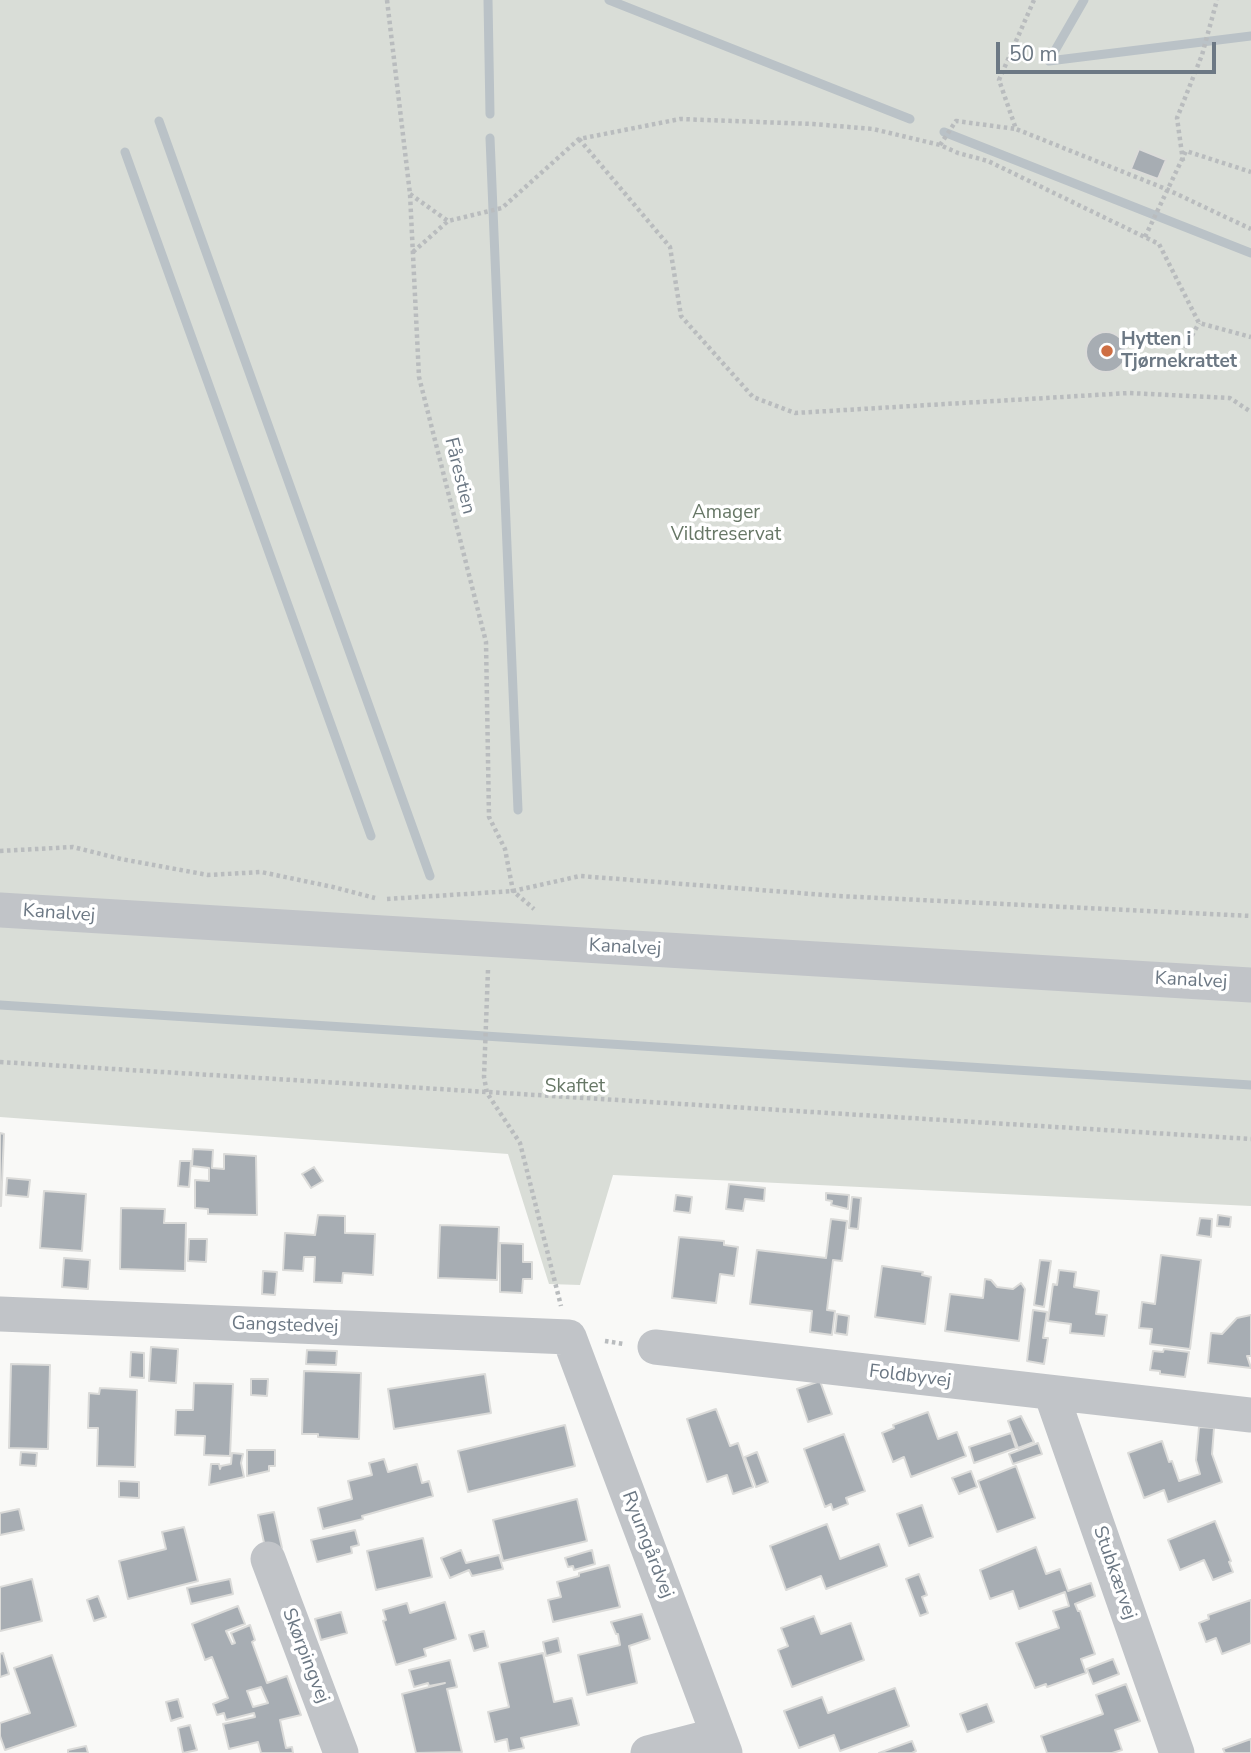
<!DOCTYPE html>
<meta charset="utf-8">
<style>
body{margin:0}
#map{position:relative;width:1251px;height:1753px;overflow:hidden;background:#f9f9f7;font-family:"Nunito Sans",sans-serif}
canvas{display:block}
.scale{position:absolute;left:996px;top:42px;width:220px;height:32px;box-sizing:border-box;border:4px solid #6c7884;border-top:0;padding-left:9px;font-size:21px;line-height:24px;white-space:nowrap;color:#6c7884;-webkit-text-stroke:5px #fff;paint-order:stroke}
</style>
<div id="map">
<canvas width="1251" height="1753"></canvas>
<div class="scale">50 m</div>
</div>
<script>
const c = document.querySelector('canvas').getContext('2d');
c.lineJoin = 'round';
function fillPath(path, color) { c.fillStyle = color; c.fill(path, 'evenodd'); }
const poly = rows => new Path2D(rows.map(r => 'M' + r).join(''));
function stroke(path, color, width, dash) { c.strokeStyle = color; c.lineWidth = width; c.lineCap = dash ? 'butt' : 'round'; c.setLineDash(dash || []); c.stroke(path); }
function drawText(font, color, halo, rows, align = 'center') {
  c.font = font + ' "Nunito Sans",sans-serif'; c.lineWidth = 7; c.setLineDash([]); c.textBaseline = 'middle'; c.strokeStyle = halo; c.fillStyle = color; for (const [text, x, y, turn = 0] of rows) {
    c.save(); c.translate(x, y); c.rotate((+turn || 0) * Math.PI / 180); c.textAlign = isNaN(turn) ? turn : align; if (halo) c.strokeText(text, 0, 0); c.fillText(text, 0, 0); c.restore();
  }
}
fillPath(poly([
 [0,0,1251,0,1251,1206,613,1175,580,1285,549,1284,508,1154,0,1117]
]), '#d9ddd7');
stroke(poly([
 [488,0,490,114],
 [609,0,910,119],
 [1049,61,1251,36],
 [1049,61,1084,0],
 [159,121,430,876],
 [944,132,1251,253],
 [490,138,518,810],
 [125,152,371,836],
 [0,1005,1251,1085]
]), '#bac2c7', 9);
const building = poly([
 [1139,149,1166,160,1158,179,1131,169,1139,149],
 '1086 352a20 20 0 1 1 40 0a20 20 0 1 1-40 0Z',
 [0,1133,4,1134,1,1206,0,1206,0,1133],
 [193,1149,213,1150,212,1168,224,1169,224,1154,256,1156,257,1215,208,1214,208,1209,195,1208,195,1180,209,1181,209,1168,192,1166,193,1149],
 [180,1161,191,1161,189,1187,178,1186,180,1161],
 [314,1167,323,1181,311,1188,302,1174,314,1167],
 [7,1178,30,1180,28,1197,6,1195,7,1178],
 [729,1184,765,1188,764,1201,745,1199,743,1211,726,1209,729,1184],
 [44,1191,86,1194,82,1251,40,1248,44,1191],
 [826,1193,849,1195,848,1209,831,1205,832,1201,826,1200,826,1193],
 [676,1195,692,1197,690,1213,674,1211,676,1195],
 [852,1197,861,1198,858,1229,849,1228,852,1197],
 [121,1208,165,1209,164,1223,186,1223,185,1271,120,1269,121,1208],
 [318,1215,345,1216,345,1233,375,1234,373,1275,343,1273,342,1283,314,1282,315,1257,304,1257,303,1271,283,1270,285,1233,315,1235,318,1215],
 [1218,1215,1231,1217,1230,1227,1217,1226,1218,1215],
 [1200,1218,1212,1219,1211,1237,1197,1235,1200,1218],
 [831,1219,847,1221,842,1261,833,1260,827,1310,835,1311,832,1335,810,1332,812,1311,750,1304,757,1250,826,1258,831,1219],
 [440,1225,499,1227,497,1280,438,1278,440,1225],
 [679,1237,724,1241,724,1245,738,1247,734,1276,720,1274,716,1303,672,1298,679,1237],
 [189,1239,207,1239,206,1262,188,1261,189,1239],
 [500,1243,523,1244,523,1262,532,1262,532,1279,523,1279,522,1293,500,1292,500,1243],
 [1161,1255,1201,1260,1190,1349,1150,1344,1152,1329,1139,1328,1142,1302,1155,1304,1161,1255],
 [64,1258,90,1260,88,1289,62,1287,64,1258],
 [1040,1260,1051,1261,1044,1307,1034,1305,1040,1260],
 [882,1266,923,1272,922,1275,931,1277,925,1324,875,1317,882,1266],
 [1059,1270,1076,1272,1074,1287,1099,1291,1096,1314,1107,1315,1104,1336,1070,1333,1071,1324,1048,1321,1053,1284,1057,1285,1059,1270],
 [263,1271,277,1272,275,1295,262,1294,263,1271],
 [985,1279,991,1280,997,1287,1013,1289,1021,1283,1025,1289,1019,1341,945,1331,950,1294,983,1298,985,1279],
 [1033,1310,1047,1312,1043,1338,1048,1338,1044,1364,1027,1361,1033,1310],
 [837,1314,849,1316,847,1335,835,1333,837,1314],
 [1251,1315,1251,1356,1247,1356,1251,1368,1208,1363,1211,1333,1222,1334,1237,1318,1251,1315],
 [151,1347,178,1349,176,1383,149,1381,151,1347],
 [1164,1349,1189,1352,1185,1377,1160,1374,1160,1371,1150,1370,1153,1351,1163,1352,1164,1349],
 [307,1350,337,1351,336,1365,306,1364,307,1350],
 [131,1352,144,1353,144,1378,130,1377,131,1352],
 [11,1364,50,1365,48,1449,9,1448,11,1364],
 [304,1371,361,1373,359,1439,318,1437,318,1434,302,1434,304,1371],
 [485,1374,491,1413,394,1429,388,1389,485,1374],
 [251,1379,268,1379,267,1396,251,1395,251,1379],
 [820,1381,832,1414,808,1422,797,1389,820,1381],
 [194,1383,233,1384,230,1456,204,1455,205,1436,175,1435,176,1410,193,1410,194,1383],
 [100,1388,137,1390,135,1467,97,1466,98,1428,88,1428,89,1393,99,1394,100,1388],
 [716,1409,730,1446,738,1443,753,1487,733,1494,727,1475,707,1482,687,1419,716,1409],
 [928,1412,938,1439,957,1432,966,1456,911,1477,904,1457,893,1462,882,1433,894,1428,893,1425,928,1412],
 [1021,1416,1034,1442,1018,1448,1008,1421,1021,1416],
 [565,1425,575,1466,468,1492,458,1451,565,1425],
 [1199,1427,1214,1428,1212,1454,1222,1482,1168,1502,1164,1490,1144,1498,1128,1453,1162,1441,1169,1462,1172,1461,1179,1481,1200,1474,1196,1460,1199,1427],
 [1011,1433,1016,1448,974,1463,969,1447,1011,1433],
 [844,1434,865,1491,846,1498,848,1504,833,1510,831,1504,825,1507,804,1449,844,1434],
 [1038,1443,1042,1454,1013,1464,1009,1454,1038,1443],
 [247,1450,275,1450,275,1466,269,1466,269,1471,247,1476,247,1450],
 [21,1452,37,1453,36,1466,20,1465,21,1452],
 [757,1452,768,1482,756,1487,745,1457,757,1452],
 [232,1453,243,1454,241,1463,244,1477,209,1485,211,1464,219,1464,220,1469,221,1466,231,1464,232,1453],
 [384,1459,388,1472,417,1464,422,1483,429,1481,433,1496,362,1516,363,1519,323,1529,318,1508,352,1499,348,1481,372,1475,369,1463,384,1459],
 [1016,1466,1035,1518,997,1532,978,1481,1016,1466],
 [971,1471,977,1487,959,1494,952,1478,971,1471],
 [119,1481,139,1482,139,1498,119,1497,119,1481],
 [577,1499,587,1541,503,1561,493,1520,577,1499],
 [922,1505,933,1537,909,1546,897,1514,922,1505],
 [19,1509,24,1530,0,1535,0,1513,19,1509],
 [274,1512,282,1548,266,1552,258,1515,274,1512],
 [1215,1521,1231,1561,1229,1562,1233,1572,1213,1580,1204,1560,1180,1570,1168,1540,1215,1521],
 [827,1524,840,1559,879,1544,887,1566,826,1589,821,1576,786,1590,770,1546,827,1524],
 [184,1527,198,1581,128,1599,119,1561,166,1549,162,1532,184,1527],
 [355,1530,359,1545,351,1547,352,1553,317,1562,311,1540,355,1530],
 [423,1538,432,1577,376,1590,367,1551,423,1538],
 [1036,1547,1046,1574,1060,1569,1068,1591,1091,1583,1095,1596,1075,1604,1078,1611,1080,1611,1095,1654,1081,1659,1086,1673,1047,1687,1046,1684,1035,1688,1016,1643,1059,1628,1053,1611,1069,1606,1065,1592,1019,1609,1013,1591,990,1599,980,1570,1036,1547],
 [461,1550,466,1563,499,1555,503,1569,472,1576,469,1570,450,1578,441,1558,461,1550],
 [592,1550,595,1564,574,1570,573,1566,568,1567,565,1558,592,1550],
 [609,1565,620,1607,553,1622,548,1600,561,1597,557,1582,579,1576,579,1573,609,1565],
 [919,1574,927,1595,922,1597,928,1613,920,1616,906,1579,919,1574],
 [32,1579,42,1621,0,1631,0,1587,32,1579],
 [230,1579,233,1594,191,1604,187,1588,230,1579],
 [98,1596,106,1617,94,1621,87,1600,98,1596],
 [1251,1600,1251,1643,1222,1654,1216,1638,1206,1642,1199,1623,1209,1619,1208,1615,1251,1600],
 [445,1602,456,1639,424,1649,426,1656,396,1665,383,1621,386,1620,383,1610,407,1603,410,1613,445,1602],
 [238,1606,245,1624,226,1631,232,1644,235,1643,231,1633,250,1625,255,1640,252,1642,267,1683,287,1676,301,1715,280,1720,286,1748,292,1747,293,1753,261,1753,258,1742,229,1749,223,1724,255,1717,254,1713,226,1720,224,1713,217,1715,213,1704,228,1698,212,1657,205,1660,192,1624,238,1606],
 [261,1687,268,1703,253,1707,247,1691,261,1687],
 [341,1612,347,1633,321,1640,315,1619,341,1612],
 [642,1614,650,1639,629,1646,637,1683,587,1695,578,1655,620,1645,618,1634,616,1634,611,1622,642,1614],
 [814,1616,821,1634,851,1623,864,1660,792,1687,778,1650,788,1646,781,1628,814,1616],
 [484,1631,488,1647,474,1651,469,1635,484,1631],
 [558,1638,561,1652,546,1656,543,1642,558,1638],
 [3,1653,9,1674,0,1677,0,1654,3,1653],
 [543,1653,554,1702,572,1698,579,1725,521,1738,524,1748,509,1751,507,1739,495,1742,488,1712,509,1707,499,1663,543,1653],
 [52,1655,76,1726,5,1750,0,1736,0,1723,30,1713,14,1668,52,1655],
 [1113,1659,1119,1674,1093,1684,1087,1669,1113,1659],
 [450,1660,457,1687,447,1689,462,1752,416,1753,402,1694,445,1683,429,1686,428,1683,414,1687,409,1670,450,1660],
 [1126,1684,1140,1721,1115,1730,1122,1750,1112,1753,1047,1753,1041,1736,1103,1714,1096,1695,1126,1684],
 [895,1688,909,1726,840,1751,834,1735,799,1748,784,1711,822,1697,828,1713,895,1688],
 [178,1699,183,1717,171,1721,166,1702,178,1699],
 [987,1704,994,1722,967,1732,960,1714,987,1704],
 [190,1725,197,1750,183,1753,178,1728,190,1725],
 [1251,1739,1251,1753,1225,1753,1223,1749,1251,1739],
 [912,1741,916,1751,912,1753,879,1753,912,1741],
 [86,1746,88,1753,68,1753,68,1750,86,1746]
]);
fillPath(building, '#a7adb3');
stroke(building, '#dbdbd9', 2);
stroke(poly([
 [387,0,410,194,419,377,486,642,489,817,505,849,513,891,534,909],
 [1034,0,999,80,1016,129,1166,189,1251,229],
 [579,139,670,247,681,316,753,397,795,413,1129,393,1230,398,1251,412],
 [940,145,956,121,1016,129],
 [1183,161,1177,118,1202,55,1217,0],
 [410,194,448,221],
 [1145,237,1186,151,1251,172],
 [413,252,448,221,502,208,579,139,680,119,813,124,873,129,940,145,958,153,988,161,1159,244,1199,323,1251,337],
 [1185,348,1199,323],
 [0,851,73,847,121,859,208,875,261,872,333,887,375,898],
 [387,899,513,891,580,876,838,896,1251,916],
 [488,970,484,1077,487,1093,520,1143,561,1306],
 [0,1062,1251,1139],
 [605,1341,624,1344]
]), '#b9bcbe', 4.5, [3.5, 3.5]);
stroke(poly([
 [0,910,1251,985],
 [0,1314,569,1337,725,1753],
 [655,1347,1251,1415],
 [1051,1393,1177,1753],
 [268,1559,341,1753],
 [648,1753,718,1735]
]), '#c1c4c8', 35);
for (const [x, y, r, color] of [
 [1107,351,7,"#ce6e43"]
]) { const dot = new Path2D(); dot.arc(x, y, r, 0, 2 * Math.PI); c.fillStyle = color; c.fill(dot); stroke(dot, '#fff', 2.5); }
drawText('bold 19px', '#6c7884', '#fff', [
 ["Hytten i",1121,340],
 ["Tjørnekrattet",1121,362]
], 'left');
drawText('19px', '#6c7884', '#fff', [
 ["Fårestien",459,476,76],
 ["Kanalvej",59,914,4],
 ["Kanalvej",625,948,3],
 ["Kanalvej",1191,981,3],
 ["Gangstedvej",285,1326,2],
 ["Foldbyvej",910,1377,7],
 ["Ryumgårdvej",647,1545,69],
 ["Stubkærvej",1114,1573,71],
 ["Skørpingvej",305,1656,69]
]);
drawText('19px', '#677766', '#fff', [
 ["Amager",726,513],
 ["Vildtreservat",726,535],
 ["Skaftet",575,1087]
]);
</script>
